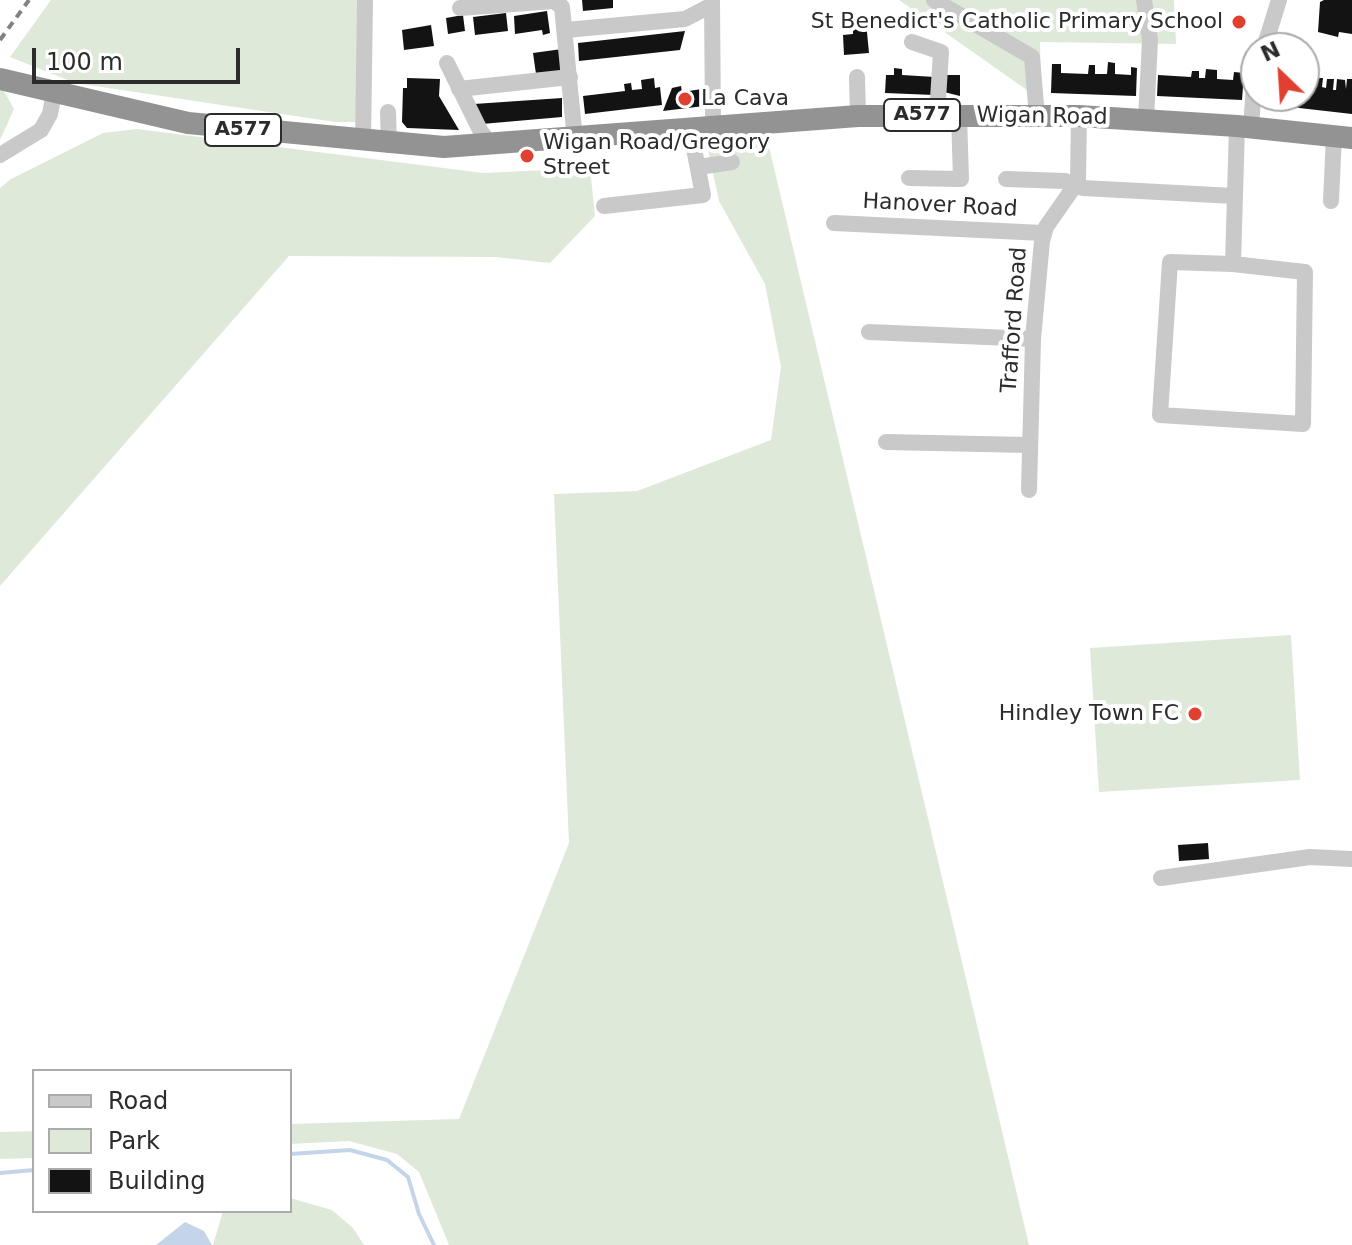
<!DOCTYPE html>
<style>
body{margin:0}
#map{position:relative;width:1352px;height:1245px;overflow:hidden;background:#fff;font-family:"DejaVu Sans",sans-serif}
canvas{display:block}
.legend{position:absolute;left:32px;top:1069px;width:260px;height:144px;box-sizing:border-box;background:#fff;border:2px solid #ababab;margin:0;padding:10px 14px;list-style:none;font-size:24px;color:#2c2c2c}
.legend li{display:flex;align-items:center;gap:16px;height:40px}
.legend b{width:40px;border:2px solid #ababab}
.north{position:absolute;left:1240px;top:32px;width:80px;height:80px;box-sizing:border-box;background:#fff;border:2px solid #ababab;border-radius:50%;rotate:335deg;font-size:22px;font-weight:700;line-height:32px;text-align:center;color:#2c2c2c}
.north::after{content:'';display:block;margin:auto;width:28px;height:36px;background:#e13f2f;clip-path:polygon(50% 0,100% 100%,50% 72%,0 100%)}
.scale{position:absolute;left:32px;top:48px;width:208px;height:36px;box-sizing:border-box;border:4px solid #2c2c2c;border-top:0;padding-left:10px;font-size:24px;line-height:28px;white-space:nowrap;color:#2c2c2c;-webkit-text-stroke:6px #fff;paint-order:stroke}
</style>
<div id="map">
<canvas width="1352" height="1245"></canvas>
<ul class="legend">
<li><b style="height:10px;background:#c9c9c9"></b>Road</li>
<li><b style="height:22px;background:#dfe9d9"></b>Park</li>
<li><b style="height:22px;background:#131313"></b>Building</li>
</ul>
<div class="north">N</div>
<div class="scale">100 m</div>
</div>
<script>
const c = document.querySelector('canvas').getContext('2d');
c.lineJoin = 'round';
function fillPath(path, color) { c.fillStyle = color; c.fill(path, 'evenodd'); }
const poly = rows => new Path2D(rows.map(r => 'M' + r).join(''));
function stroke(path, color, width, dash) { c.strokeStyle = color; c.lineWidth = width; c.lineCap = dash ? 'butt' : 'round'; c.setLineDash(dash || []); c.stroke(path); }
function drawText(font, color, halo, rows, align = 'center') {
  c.font = font + ' "DejaVu Sans",sans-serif'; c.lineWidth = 8; c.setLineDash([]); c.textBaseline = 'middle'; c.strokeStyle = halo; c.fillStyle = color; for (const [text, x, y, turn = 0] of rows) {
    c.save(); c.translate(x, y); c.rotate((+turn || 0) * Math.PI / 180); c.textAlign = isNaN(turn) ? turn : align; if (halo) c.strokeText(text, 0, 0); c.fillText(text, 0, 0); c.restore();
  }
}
fillPath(poly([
 [51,0,360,0,357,122,335,122,75,83,10,57],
 [899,0,1174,0,1176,44,1040,42,1041,100],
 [0,84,14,109,0,140],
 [137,129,483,173,590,168,595,216,550,263,496,257,289,256,0,586,0,188,11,179,103,133],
 [766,134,1029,1245,449,1245,419,1172,397,1154,349,1141,290,1144,290,1124,459,1119,569,843,554,494,637,491,771,440,781,367,765,284,719,201,707,145],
 [1291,635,1300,780,1099,792,1090,648],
 [34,1131,34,1158,0,1159,0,1132],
 [290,1198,332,1210,353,1228,364,1245,213,1245,223,1211,290,1211]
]), '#dfe9d9');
fillPath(poly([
 [185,1222,204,1231,212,1245,156,1245]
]), '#c5d5e9');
stroke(poly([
 [290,1154,350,1150,387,1160,408,1177,419,1214,434,1245],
 [0,1173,34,1170]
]), '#c5d5e9', 4);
fillPath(poly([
 [582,0,613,0,613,8,583,11],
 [1324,0,1352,0,1352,34,1339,32,1338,37,1318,32,1320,2],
 [547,11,550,33,543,35,542,30,515,34,514,16],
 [506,13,508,31,475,35,473,17],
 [463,15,465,31,448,34,446,18],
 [866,22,869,53,844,55,843,35,853,34,853,23],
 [431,25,434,46,404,50,402,30],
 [685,31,680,50,579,61,578,43],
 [562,49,564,72,536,74,533,53],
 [1108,62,1115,63,1115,74,1131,75,1131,67,1137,68,1136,96,1051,93,1052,64,1061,64,1061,73,1088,74,1089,65,1095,65,1095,74,1107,74],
 [894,68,902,69,902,75,935,77,934,95,885,93,886,75,894,75],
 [1206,69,1217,70,1217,79,1233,80,1234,72,1244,73,1242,100,1157,96,1158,75,1191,77,1192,71,1199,71,1199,78,1205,78],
 [944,75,960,75,960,96,944,92],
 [407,78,440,79,439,96,459,130,407,128,402,122,403,88,407,88],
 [654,78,655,88,660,87,662,105,585,114,583,96,625,91,624,84,631,83,632,90,642,89,641,80],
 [1307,78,1313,78,1312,86,1316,87,1317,78,1323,78,1322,87,1326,88,1327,79,1334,79,1333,90,1336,90,1337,79,1345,80,1346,89,1347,79,1352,79,1352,114,1264,104,1264,96,1304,96],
 [681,86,682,92,702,89,704,106,663,111,672,88],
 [562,98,562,117,482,124,474,104],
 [1208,843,1209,859,1179,861,1178,845]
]), '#131313');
stroke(poly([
 [712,0,713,125],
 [934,0,1032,57,1037,117],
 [1144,0,1150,40,1146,119],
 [460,8,554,1,562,7,575,140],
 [566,30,685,19,712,5],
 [912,42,941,52,937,115],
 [1264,48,1279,0],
 [447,63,481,132,492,146],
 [857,77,858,116],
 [459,89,570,77],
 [388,112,389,145],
 [1251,127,1256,56],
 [363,142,365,0],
 [0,155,41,130,50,114,54,93],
 [699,167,732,162],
 [909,178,961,179,959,116],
 [1006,179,1065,181,1083,188,1234,196],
 [1331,201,1334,136],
 [604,206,703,195,690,128],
 [834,223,1043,233],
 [1233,264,1305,272,1303,424,1160,415,1170,262,1233,264,1237,126],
 [869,332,1033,339],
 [886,442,1029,445],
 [1029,490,1033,339,1042,241,1046,227,1078,181,1079,116],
 [1161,878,1310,857,1352,859]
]), '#c9c9c9', 16);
stroke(poly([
 [0,79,188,123,444,147,858,116,1079,116,1237,126,1352,138]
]), '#939393', 22);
stroke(poly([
 [0,40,29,0]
]), '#818181', 4, [8, 6]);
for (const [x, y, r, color] of [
 [1239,22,8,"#e13f2f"],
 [685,99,8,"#e13f2f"],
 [527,156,8,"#e13f2f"],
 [1195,714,8,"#e13f2f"]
]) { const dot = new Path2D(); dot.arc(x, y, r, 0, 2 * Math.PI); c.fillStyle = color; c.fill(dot); stroke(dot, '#fff', 3); }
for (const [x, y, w] of [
 [922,115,76],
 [243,130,76]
]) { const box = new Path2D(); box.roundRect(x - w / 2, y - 16, w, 32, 6); c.fillStyle = '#fff'; c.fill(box); stroke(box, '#2c2c2c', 2); }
drawText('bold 20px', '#2c2c2c', null, [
 ["A577",922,115],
 ["A577",243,130]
]);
drawText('22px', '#2c2c2c', '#fff', [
 ["St Benedict's Catholic Primary School",1223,22],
 ["La Cava",701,99,"left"],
 ["Wigan Road/Gregory",543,143,"left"],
 ["Street",543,168,"left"],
 ["Hindley Town FC",1179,714]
], 'right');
drawText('22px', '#2c2c2c', '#fff', [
 ["Wigan Road",1042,117,1],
 ["Hanover Road",940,206,3],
 ["Trafford Road",1015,320,-86]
]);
</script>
